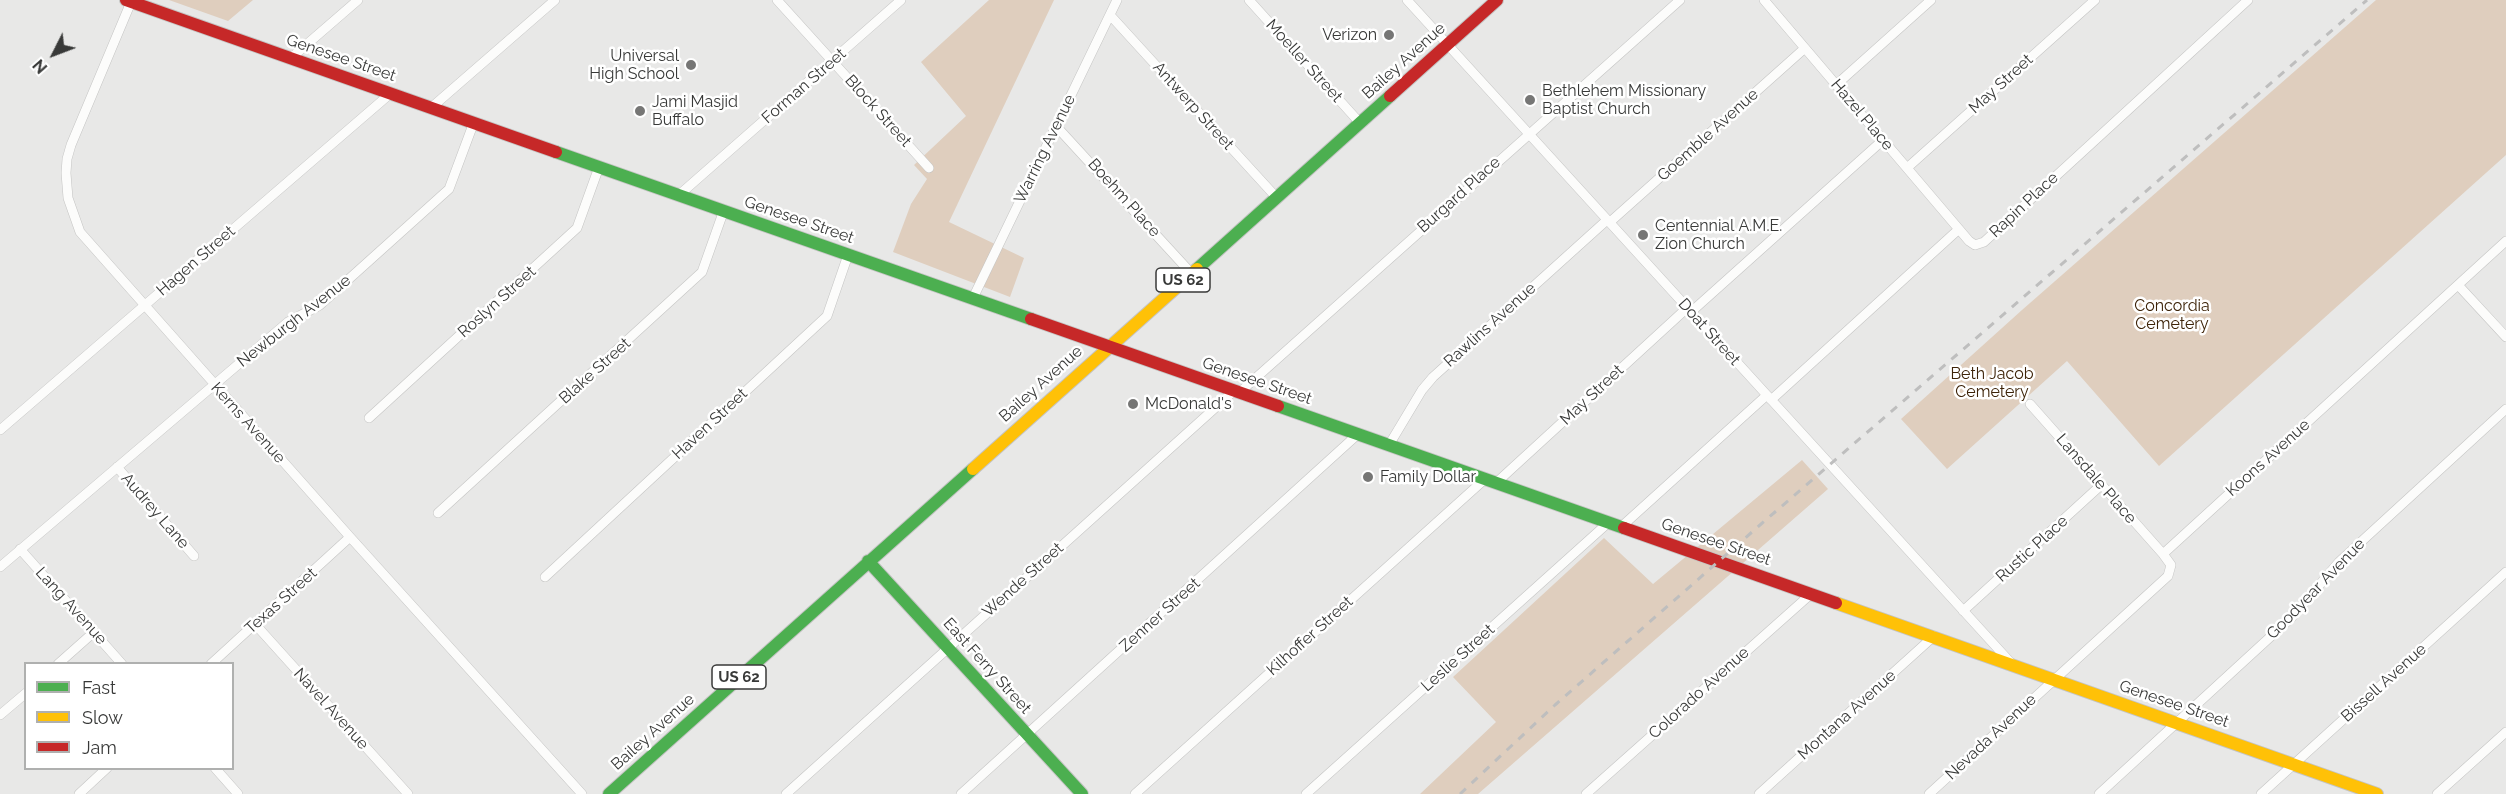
<!DOCTYPE html>
<style>
body{margin:0}
#map{position:relative;width:2506px;height:794px;overflow:hidden;background:#e8e8e7;font-family:Raleway,sans-serif}
canvas{display:block}
.legend{position:absolute;left:24px;top:662px;width:210px;height:108px;box-sizing:border-box;background:#fff;border:2px solid #afb0af;margin:0;padding:8px 10px;list-style:none;font-size:18px;color:#383938}
.legend li{display:flex;align-items:center;gap:12px;height:30px}
.legend b{width:30px;border:2px solid #afb0af}
.north{position:absolute;left:24px;top:24px;width:60px;height:60px;-webkit-text-stroke:4px #fff;paint-order:stroke;rotate:228deg;font-size:16px;font-weight:700;line-height:24px;text-align:center;color:#383938}
.north::after{content:'';display:block;margin:auto;width:21px;height:27px;background:#383938;clip-path:polygon(50% 0,100% 100%,50% 72%,0 100%)}
</style>
<div id="map">
<canvas width="2506" height="794"></canvas>
<ul class="legend">
<li><b style="height:8px;background:#4caf50"></b>Fast</li>
<li><b style="height:8px;background:#ffc107"></b>Slow</li>
<li><b style="height:8px;background:#c62828"></b>Jam</li>
</ul>
<div class="north">N</div>
</div>
<script>
const c = document.querySelector('canvas').getContext('2d');
c.lineJoin = 'round';
function fillPath(path, color) { c.fillStyle = color; c.fill(path, 'evenodd'); }
const poly = rows => new Path2D(rows.map(r => 'M' + r).join(''));
function stroke(path, color, width, dash) { c.strokeStyle = color; c.lineWidth = width; c.lineCap = dash ? 'butt' : 'round'; c.setLineDash(dash || []); c.stroke(path); }
function drawText(font, color, halo, rows, align = 'center') {
  c.font = font + ' Raleway,sans-serif'; c.lineWidth = 5; c.setLineDash([]); c.textBaseline = 'middle'; c.strokeStyle = halo; c.fillStyle = color; for (const [text, x, y, turn = 0] of rows) {
    c.save(); c.translate(x, y); c.rotate((+turn || 0) * Math.PI / 180); c.textAlign = isNaN(turn) ? turn : align; if (halo) c.strokeText(text, 0, 0); c.fillText(text, 0, 0); c.restore();
  }
}
fillPath(poly([
 [169,0,253,0,228,21],
 [989,0,1054,0,949,222,1024,258,1010,297,893,252,911,204,927,179,914,165,966,116,921,62],
 [2376,0,2506,0,2506,155,2159,466,2067,361,1947,469,1901,419,2022,310],
 [1802,460,1828,489,1478,794,1420,794,1496,722,1453,677,1604,538,1653,584]
]), '#dfcebe');
const street = poly([
 [777,0,929,168],
 [1249,0,1360,123],
 [1407,0,2011,663],
 [1764,0,1969,241,1975,245,1984,242,2248,0],
 [131,2,71,145,67,159,66,173,68,198,80,232,350,537,582,794],
 [1110,15,1276,197],
 [291,58,358,0],
 [1836,85,1931,0],
 [432,107,555,0],
 [1056,126,1191,273],
 [1907,168,2095,0],
 [679,195,901,0],
 [1610,222,1805,48],
 [2458,285,2506,337],
 [973,298,1117,0],
 [1691,312,1883,140],
 [1240,392,1680,0],
 [1771,400,1959,229],
 [2030,404,2163,554],
 [369,418,577,228,599,167],
 [0,430,391,93],
 [1389,445,1422,390,1433,377,1607,220],
 [117,467,194,556],
 [1496,483,1687,308],
 [438,513,702,272,724,210],
 [1621,527,1767,395],
 [20,549,122,664],
 [0,567,288,322,320,305,449,189,474,122],
 [545,577,827,316,848,255],
 [1963,611,2100,486],
 [255,624,408,794],
 [58,664,94,632],
 [211,664,350,537],
 [0,715,26,693],
 [215,768,238,794],
 [79,794,107,768],
 [786,794,1235,390],
 [961,794,1358,434],
 [1135,794,1485,479],
 [1306,794,1609,522],
 [1586,794,1812,593],
 [1759,794,1934,636],
 [1929,794,2168,576,2171,565,2163,554,2506,241],
 [2099,794,2292,617,2339,562,2506,409],
 [2261,794,2506,572],
 [2437,794,2506,732]
]);
const fast = poly([
 [556,152,1031,319],
 [1197,269,1390,96],
 [1278,406,1624,528],
 [868,561,1082,794],
 [609,794,973,469]
]);
const slow = poly([
 [973,469,1197,269],
 [1836,603,2377,794]
]);
const jam = poly([
 [126,0,556,152],
 [1390,96,1497,0],
 [1031,319,1278,406],
 [1624,528,1836,603]
]);
stroke(street, '#c4c4c3', 10);
stroke(fast, '#c4c4c3', 14);
stroke(slow, '#c4c4c3', 14);
stroke(jam, '#c4c4c3', 14);
stroke(street, '#fcfcfb', 9);
stroke(fast, '#4caf50', 12);
stroke(slow, '#ffc107', 12);
stroke(jam, '#c62828', 12);
stroke(poly([
 [1460,794,1555,705,1760,525,2367,0]
]), '#bebebe', 3, [8, 8]);
for (const [x, y, r, color] of [
 [1389,35,6,"#767675"],
 [691,65,6,"#767675"],
 [1530,100,6,"#767675"],
 [640,111,6,"#767675"],
 [1643,235,6,"#767675"],
 [1133,404,6,"#767675"],
 [1368,477,6,"#767675"]
]) { const dot = new Path2D(); dot.arc(x, y, r, 0, 2 * Math.PI); c.fillStyle = color; c.fill(dot); stroke(dot, '#fff', 2); }
for (const [x, y, w] of [
 [1183,280,54],
 [739,677,54]
]) { const box = new Path2D(); box.roundRect(x - w / 2, y - 12, w, 24, 4.5); c.fillStyle = '#fff'; c.fill(box); stroke(box, '#383938', 1.5); }
drawText('bold 15px', '#383938', null, [
 ["US 62",1183,280],
 ["US 62",739,677]
]);
drawText('16px', '#383938', '#fff', [
 ["Verizon",1377,35,"right"],
 ["Universal",679,56,"right"],
 ["High School",679,74,"right"],
 ["Bethlehem Missionary",1542,91],
 ["Baptist Church",1542,109],
 ["Jami Masjid",652,102],
 ["Buffalo",652,120],
 ["Centennial A.M.E.",1655,226],
 ["Zion Church",1655,244],
 ["McDonald's",1145,404],
 ["Family Dollar",1380,477]
], 'left');
drawText('16px', '#383938', '#fff', [
 ["Genesee Street",341,58,19],
 ["Moeller Street",1304,61,48],
 ["Bailey Avenue",1404,61,-42],
 ["May Street",2001,84,-42],
 ["Forman Street",804,86,-41],
 ["Antwerp Street",1193,106,48],
 ["Block Street",878,111,48],
 ["Hazel Place",1862,115,50],
 ["Goemble Avenue",1708,135,-42],
 ["Warring Avenue",1045,149,-64],
 ["Burgard Place",1459,195,-42],
 ["Boehm Place",1124,198,48],
 ["Rapin Place",2024,205,-43],
 ["Genesee Street",799,220,19],
 ["Hagen Street",196,261,-41],
 ["Roslyn Street",497,302,-42],
 ["Newburgh Avenue",294,321,-38],
 ["Rawlins Avenue",1490,325,-42],
 ["Doat Street",1709,332,48],
 ["Blake Street",595,371,-42],
 ["Genesee Street",1257,381,19],
 ["Bailey Avenue",1041,384,-42],
 ["May Street",1592,395,-43],
 ["Kerns Avenue",248,423,48],
 ["Haven Street",710,424,-43],
 ["Koons Avenue",2268,458,-42],
 ["Lansdale Place",2096,479,49],
 ["Audrey Lane",155,511,49],
 ["Genesee Street",1716,542,19],
 ["Rustic Place",2032,549,-42],
 ["Wende Street",1023,580,-42],
 ["Goodyear Avenue",2316,589,-46],
 ["Texas Street",281,601,-42],
 ["Lang Avenue",71,606,48],
 ["Zenner Street",1160,615,-42],
 ["Kilhoffer Street",1310,636,-42],
 ["Leslie Street",1458,658,-42],
 ["East Ferry Street",987,666,48],
 ["Bissell Avenue",2384,683,-42],
 ["Colorado Avenue",1699,693,-42],
 ["Genesee Street",2174,704,19],
 ["Navel Avenue",331,709,48],
 ["Montana Avenue",1847,715,-42],
 ["Bailey Avenue",653,732,-42],
 ["Nevada Avenue",1991,737,-43]
]);
drawText('16px', '#3d2308', '#fff', [
 ["Concordia",2172,306],
 ["Cemetery",2172,324],
 ["Beth Jacob",1992,374],
 ["Cemetery",1992,392]
]);
</script>
